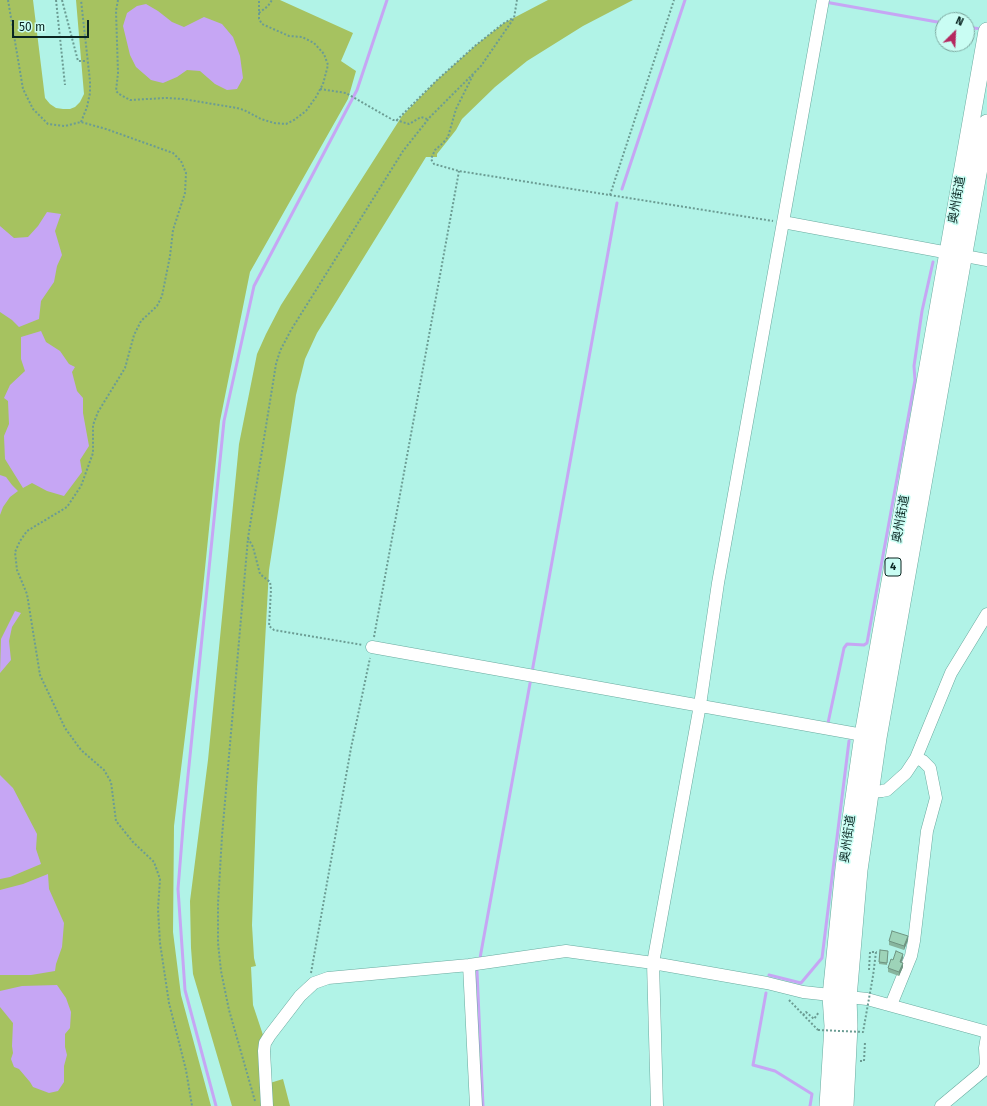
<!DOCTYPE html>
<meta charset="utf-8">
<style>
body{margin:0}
#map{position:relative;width:987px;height:1106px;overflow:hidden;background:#b1f3e7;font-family:"Fira Sans",sans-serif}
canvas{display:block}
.north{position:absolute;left:935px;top:12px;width:40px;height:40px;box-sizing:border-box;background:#c9fdf3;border:1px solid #7da79f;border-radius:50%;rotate:24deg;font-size:11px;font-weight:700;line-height:16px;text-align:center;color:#0a2521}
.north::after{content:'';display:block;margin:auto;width:14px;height:18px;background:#b5285f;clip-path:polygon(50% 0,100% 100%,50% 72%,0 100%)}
.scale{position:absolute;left:12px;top:20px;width:77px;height:18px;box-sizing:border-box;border:2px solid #0a2521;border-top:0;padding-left:5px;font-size:12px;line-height:14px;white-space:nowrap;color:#0a2521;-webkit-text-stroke:3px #c9fdf3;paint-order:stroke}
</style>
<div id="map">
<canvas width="987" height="1106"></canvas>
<div class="north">N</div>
<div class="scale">50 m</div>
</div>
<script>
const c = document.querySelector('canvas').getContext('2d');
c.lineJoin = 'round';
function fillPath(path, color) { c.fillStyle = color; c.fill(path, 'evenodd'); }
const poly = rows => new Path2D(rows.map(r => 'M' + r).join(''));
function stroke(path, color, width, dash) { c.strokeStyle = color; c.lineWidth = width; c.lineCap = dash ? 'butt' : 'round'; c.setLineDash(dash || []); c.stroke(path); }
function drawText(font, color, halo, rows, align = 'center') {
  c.font = font + ' "Fira Sans","Noto Sans JP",sans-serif'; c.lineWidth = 3; c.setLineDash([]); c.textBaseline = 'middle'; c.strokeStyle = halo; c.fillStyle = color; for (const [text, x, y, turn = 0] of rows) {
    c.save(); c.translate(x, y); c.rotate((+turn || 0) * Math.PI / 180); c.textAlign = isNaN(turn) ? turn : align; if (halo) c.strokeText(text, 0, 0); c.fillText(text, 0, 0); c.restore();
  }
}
fillPath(poly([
 [0,0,33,0,45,98,50,104,56,108,63,109,70,109,75,107,80,102,84,94,76,0,280,0,353,33,341,61,356,71,348,99,250,272,220,421,202,598,174,826,173,932,181,995,211,1106,0,1106],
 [548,0,633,0,583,26,527,61,495,87,462,119,456,130,437,154,437,157,426,157,317,333,305,359,296,395,269,570,257,787,252,925,254,958,256,966,251,967,253,1005,263,1035,263,1106,232,1106,193,974,191,948,190,901,208,760,239,444,257,354,266,334,281,305,402,116,436,81,476,45,504,23],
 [283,1079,290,1106,271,1106,270,1083]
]), '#a6c260');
fillPath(poly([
 [146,4,158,11,172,22,184,27,204,17,222,24,233,37,240,56,243,78,237,89,227,90,215,84,200,71,187,70,177,77,163,83,151,80,136,67,130,55,123,26,127,13,137,6],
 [47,212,61,214,55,231,62,255,57,266,54,282,41,301,39,319,19,327,12,320,0,312,0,226,14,238,28,237,38,226],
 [41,331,46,342,60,351,69,364,75,367,72,372,77,391,83,398,83,413,89,446,80,460,82,472,64,496,47,491,32,483,23,488,5,459,4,436,9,424,8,401,4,398,10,385,25,371,21,359,21,337],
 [0,475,6,477,12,485,18,491,10,497,3,507,0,515],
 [15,611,21,613,12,627,9,641,11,660,0,673,1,639],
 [0,775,13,788,37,834,36,849,41,864,10,877,0,879],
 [48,874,49,889,64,923,62,947,56,964,55,971,31,975,0,975,0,890,23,884],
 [57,985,66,998,71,1012,70,1028,65,1034,65,1047,67,1055,64,1066,64,1082,58,1091,49,1093,33,1087,30,1082,19,1069,14,1067,11,1059,13,1053,12,1046,13,1023,0,1007,0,991,22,986]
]), '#c6a6f4');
stroke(poly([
 [825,2,943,23],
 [967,27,981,29],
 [622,189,685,0],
 [532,672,617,203],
 [828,723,844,648,847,644,864,645,867,643,915,380,914,366,922,311,933,262],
 [480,958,531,678],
 [477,971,483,1106],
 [769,975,801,983,822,958,849,741],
 [766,993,753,1065,775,1071,812,1094,810,1106],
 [216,1106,185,990,178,889,184,815,224,421,254,286,357,90,387,0]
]), '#c6a6f4', 3);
const minor = poly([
 [783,222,987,260],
 [372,647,863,735],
 [871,792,882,791,887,790,906,773,916,758,951,673,987,614],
 [469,965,476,1106],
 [891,1005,911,956,914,941,927,831,936,798,930,768,923,761,916,758],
 [267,1106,264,1051,265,1043,270,1035,300,996,314,983,328,978,469,965,566,951,653,963,767,983,803,992,867,999,987,1032],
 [657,1106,653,963,700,705,718,583,823,0],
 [941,1106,983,1071,986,1065,985,1048,987,1036]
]);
const highway = poly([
 [828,1106,833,1026,831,996,844,868,863,735,987,31],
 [845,1106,849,1026,848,998,859,870,878,738,987,123]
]);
stroke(minor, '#6aaa9f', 13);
stroke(highway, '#6aaa9f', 18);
stroke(poly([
 [8,0,23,89,33,109,48,124,65,126,81,122,106,129,173,153,181,161,186,173,185,193,173,230,170,256,162,296,157,306,141,321,134,335,125,368,98,412,93,425,93,453,81,486,67,507,27,531,20,541,15,552,17,570,27,594,40,675,65,728,81,750,104,770,111,782,116,821,133,842,154,862,160,879,158,909,160,943,169,1003,186,1070,192,1106],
 [56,0,65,85],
 [62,0,78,61,87,61],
 [118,0,116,11,118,73,116,91,119,94,130,100,166,98,183,99,237,108,244,110,261,119,274,123,286,124,294,120,306,111,316,97,323,84,328,65,324,54,314,43,302,37,289,36,262,24,259,19,259,0],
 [259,13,268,6,272,0],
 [473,75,456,109,448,137,443,143,435,150,431,159,434,164,459,171,773,221],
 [320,89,346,93,393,120,397,120,436,81,476,45,504,23,513,18],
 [396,120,409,124,421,117,427,119],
 [81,122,87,107,90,93,90,81,81,0],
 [610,195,674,0],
 [248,538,253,547,260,574,270,582,271,589,269,626,274,630,363,645],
 [374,637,459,171],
 [869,970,870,952,876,952,873,976],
 [311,973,351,748,370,658],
 [789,1000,818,1030],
 [803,1015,806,1012,814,1019,819,1012],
 [860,1061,864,1061,865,1042],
 [255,1101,229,1010,221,971,218,943,218,904,222,836,248,538,276,364,280,351,291,330,403,151,430,117,481,66,514,18,517,0]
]), '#6b9c93', 2, [2, 2]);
stroke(minor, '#fff', 12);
stroke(highway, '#fff', 17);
stroke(poly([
 [818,1030,863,1032,873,976]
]), '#6b9c93', 2, [2, 2]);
fillPath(poly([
 [908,940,904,950,889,945,889,941],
 [880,950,888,951,887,965,879,964],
 [903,958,901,962,903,967,899,976,888,972,888,968,893,960]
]), '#87b59e');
fillPath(poly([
 [908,936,908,940,904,950,904,946],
 [903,954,903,958,900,966,900,962],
 [903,963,903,967,899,976,899,972]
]), '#6e9481');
const building = poly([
 [892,931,908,936,904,946,889,941,892,931],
 [880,950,888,951,887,963,879,962,880,950],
 [896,951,903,954,900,962,903,963,899,972,888,968,891,959,893,960,896,951]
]);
fillPath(building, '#9dd3b8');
stroke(building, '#6e9481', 1);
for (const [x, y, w] of [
 [893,567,16]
]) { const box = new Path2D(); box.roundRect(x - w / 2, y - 9, w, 18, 3); c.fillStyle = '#c9fdf3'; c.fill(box); stroke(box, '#0a2521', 1); }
drawText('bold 11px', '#0a2521', null, [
 ["4",893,567]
]);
drawText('12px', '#0a2521', '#c9fdf3', [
 ["奥州街道",957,200,-80],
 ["奥州街道",901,519,-80],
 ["奥州街道",848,839,-82]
]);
</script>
